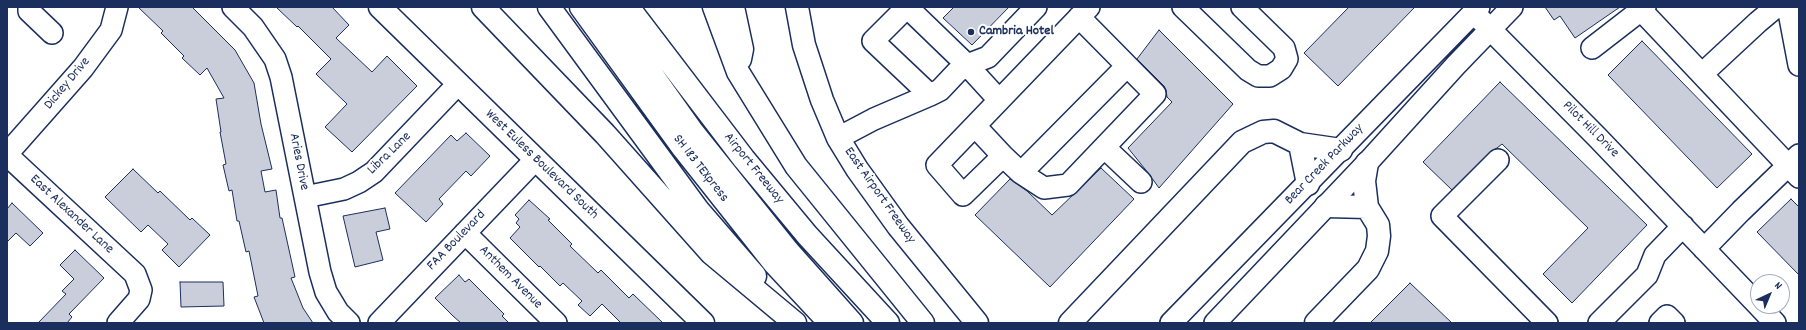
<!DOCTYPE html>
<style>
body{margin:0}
#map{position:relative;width:1806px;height:330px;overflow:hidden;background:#fff;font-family:Dekko,sans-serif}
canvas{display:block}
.frame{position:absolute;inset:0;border:8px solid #1b2f5e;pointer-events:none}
.north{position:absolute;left:1750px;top:274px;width:40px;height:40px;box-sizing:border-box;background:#fff;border:1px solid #a4acbf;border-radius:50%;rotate:44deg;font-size:11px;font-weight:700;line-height:16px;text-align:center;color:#1b2f5e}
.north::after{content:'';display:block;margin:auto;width:14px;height:18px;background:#1b2f5e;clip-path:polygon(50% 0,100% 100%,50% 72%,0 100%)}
</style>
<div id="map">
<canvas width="1806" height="330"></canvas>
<div class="frame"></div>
<div class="north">N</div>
</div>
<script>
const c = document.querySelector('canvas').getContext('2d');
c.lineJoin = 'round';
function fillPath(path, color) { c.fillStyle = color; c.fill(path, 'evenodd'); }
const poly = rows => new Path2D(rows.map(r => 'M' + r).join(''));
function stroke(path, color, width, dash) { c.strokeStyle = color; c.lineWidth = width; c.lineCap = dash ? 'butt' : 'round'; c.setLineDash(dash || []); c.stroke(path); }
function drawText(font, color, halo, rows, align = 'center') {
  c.font = font + ' Dekko,sans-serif'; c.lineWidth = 4; c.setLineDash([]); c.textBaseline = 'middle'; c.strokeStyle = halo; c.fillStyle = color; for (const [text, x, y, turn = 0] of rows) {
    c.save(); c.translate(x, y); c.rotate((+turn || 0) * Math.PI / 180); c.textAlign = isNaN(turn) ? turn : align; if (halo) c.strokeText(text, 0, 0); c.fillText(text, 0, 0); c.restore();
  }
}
const building = poly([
 [138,7,192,7,235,50,254,83,261,124,272,169,261,171,265,192,276,190,280,218,282,218,295,277,291,278,303,308,313,323,264,323,254,297,258,296,249,251,246,252,239,221,237,221,232,190,229,191,223,165,226,164,220,132,221,132,216,99,224,98,207,68,200,75,182,58,184,56,161,33,163,31,138,7],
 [276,7,332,7,349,25,336,38,372,72,387,56,417,86,352,152,325,127,347,104,316,74,331,59,298,26,297,27,276,7],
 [954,7,1009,7,972,45,943,18,954,7],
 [1349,7,1415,7,1338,86,1304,53,1349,7],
 [1545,7,1620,7,1575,38,1560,16,1554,20,1545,7],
 [1159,30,1233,104,1159,188,1149,174,1128,148,1172,102,1167,97,1166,90,1164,86,1137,59,1159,30],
 [1642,41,1752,154,1717,188,1608,75,1642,41],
 [1500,82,1647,225,1572,303,1543,274,1588,228,1502,144,1497,148,1490,152,1452,190,1423,162,1500,82],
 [466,133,490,156,471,176,466,171,439,199,443,204,426,222,395,193,451,135,457,141,466,133],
 [1101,168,1134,199,1050,287,975,215,1010,179,1027,191,1052,215,1101,168],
 [133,169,158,193,160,191,190,220,192,218,210,235,179,267,162,250,168,244,148,225,141,232,105,197,133,169],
 [1791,199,1799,207,1799,275,1757,232,1791,199],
 [529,200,550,219,548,220,572,244,570,246,598,273,601,270,629,298,633,294,663,323,621,323,602,304,590,316,578,305,582,301,563,283,560,286,540,266,539,267,510,238,520,227,516,223,519,219,515,215,529,200],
 [12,203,43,233,30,246,16,233,7,242,7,209,12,203],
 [385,208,390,229,376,232,383,260,355,267,343,216,385,208],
 [75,250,104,278,69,314,72,317,67,323,38,323,66,294,62,291,74,279,60,265,75,250],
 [459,275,465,282,469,279,504,314,502,316,509,323,461,323,453,316,435,298,459,275],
 [180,282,223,282,224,306,181,307,180,282],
 [1410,283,1452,323,1370,323,1410,283]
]);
fillPath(building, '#caceda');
stroke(building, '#1b2f5e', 1);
const minor = poly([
 [29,7,29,11,52,33],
 [233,7,253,27,275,59,281,77,320,272,326,292,338,312,349,323],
 [907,7,967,65,957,72,940,90,930,95,873,41,907,7],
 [1183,7,1248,70,1258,76,1270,76,1281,69,1287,59,1284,48,1242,7],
 [1788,7,1799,65],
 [1641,10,1799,177],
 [1079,17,1155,94,1068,185,1044,188,1021,173,1003,156,963,195,937,165,1089,7],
 [1481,20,1597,137,1758,305],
 [1592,48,1645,7],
 [1702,74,1758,22,1776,7],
 [999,100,967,65,988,57,1036,7],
 [975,126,1003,156],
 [838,138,874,119,930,95],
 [1105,148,1141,182],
 [7,154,83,68,111,30,117,7],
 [7,155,135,274,141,290,139,299,118,323],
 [1498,160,1442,216,1547,323],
 [1021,173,1127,66],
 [305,197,344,189,359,182,374,172,458,84],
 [465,233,556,323],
 [1704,249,1741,211,1799,155],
 [1759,306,1775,323],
 [379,323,535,160],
 [1171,323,1479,7],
 [1215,323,1367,163,1456,65,1512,7],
 [1599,323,1647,275,1655,255,1683,226],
 [1660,323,1667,316,1674,323]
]);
const major = poly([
 [380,7,703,323],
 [797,7,804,45,822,100,838,138,857,169,898,226,977,323],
 [1300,144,1308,184],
 [1326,206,1367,207],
 [1070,323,1242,142,1263,132,1274,131,1300,144,1341,150],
 [1316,323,1368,269,1377,251,1379,236,1378,225,1367,207,1364,181,1367,163]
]);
const highway = poly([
 [483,7,605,134,711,253,795,323],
 [549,7,698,210,755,276],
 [581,7,683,148,774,263,830,323],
 [604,7,692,131,788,251,852,323],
 [628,7,744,159,807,235,888,323],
 [714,7,738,72,796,166,923,323],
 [733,7,742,49,740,59]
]);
stroke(minor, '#1b2f5e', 24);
stroke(major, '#1b2f5e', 25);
stroke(highway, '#1b2f5e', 25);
stroke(minor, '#fff', 21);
stroke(major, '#fff', 22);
stroke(highway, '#fff', 22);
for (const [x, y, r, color] of [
 [971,32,4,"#1b2f5e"]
]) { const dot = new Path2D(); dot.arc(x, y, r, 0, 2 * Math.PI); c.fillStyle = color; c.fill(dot); stroke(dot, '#fff', 1.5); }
drawText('bold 14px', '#1b2f5e', '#fff', [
 ["Cambria Hotel",979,32]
], 'left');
drawText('14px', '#1b2f5e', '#fff', [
 ["Dickey Drive",68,84,-50],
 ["Pilot Hill Drive",1590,130,45],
 ["Libra Lane",390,154,-44],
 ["Aries Drive",298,162,79],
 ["West Euless Boulevard South",541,165,44],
 ["Bear Creek Parkway",1325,165,-46],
 ["SH 183 TEXpress",700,169,52],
 ["Airport Freeway",753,169,51],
 ["East Airport Freeway",879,196,55],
 ["East Alexander Lane",71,215,43],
 ["FAA Boulevard",457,241,-46],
 ["Anthem Avenue",510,278,45]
]);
</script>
